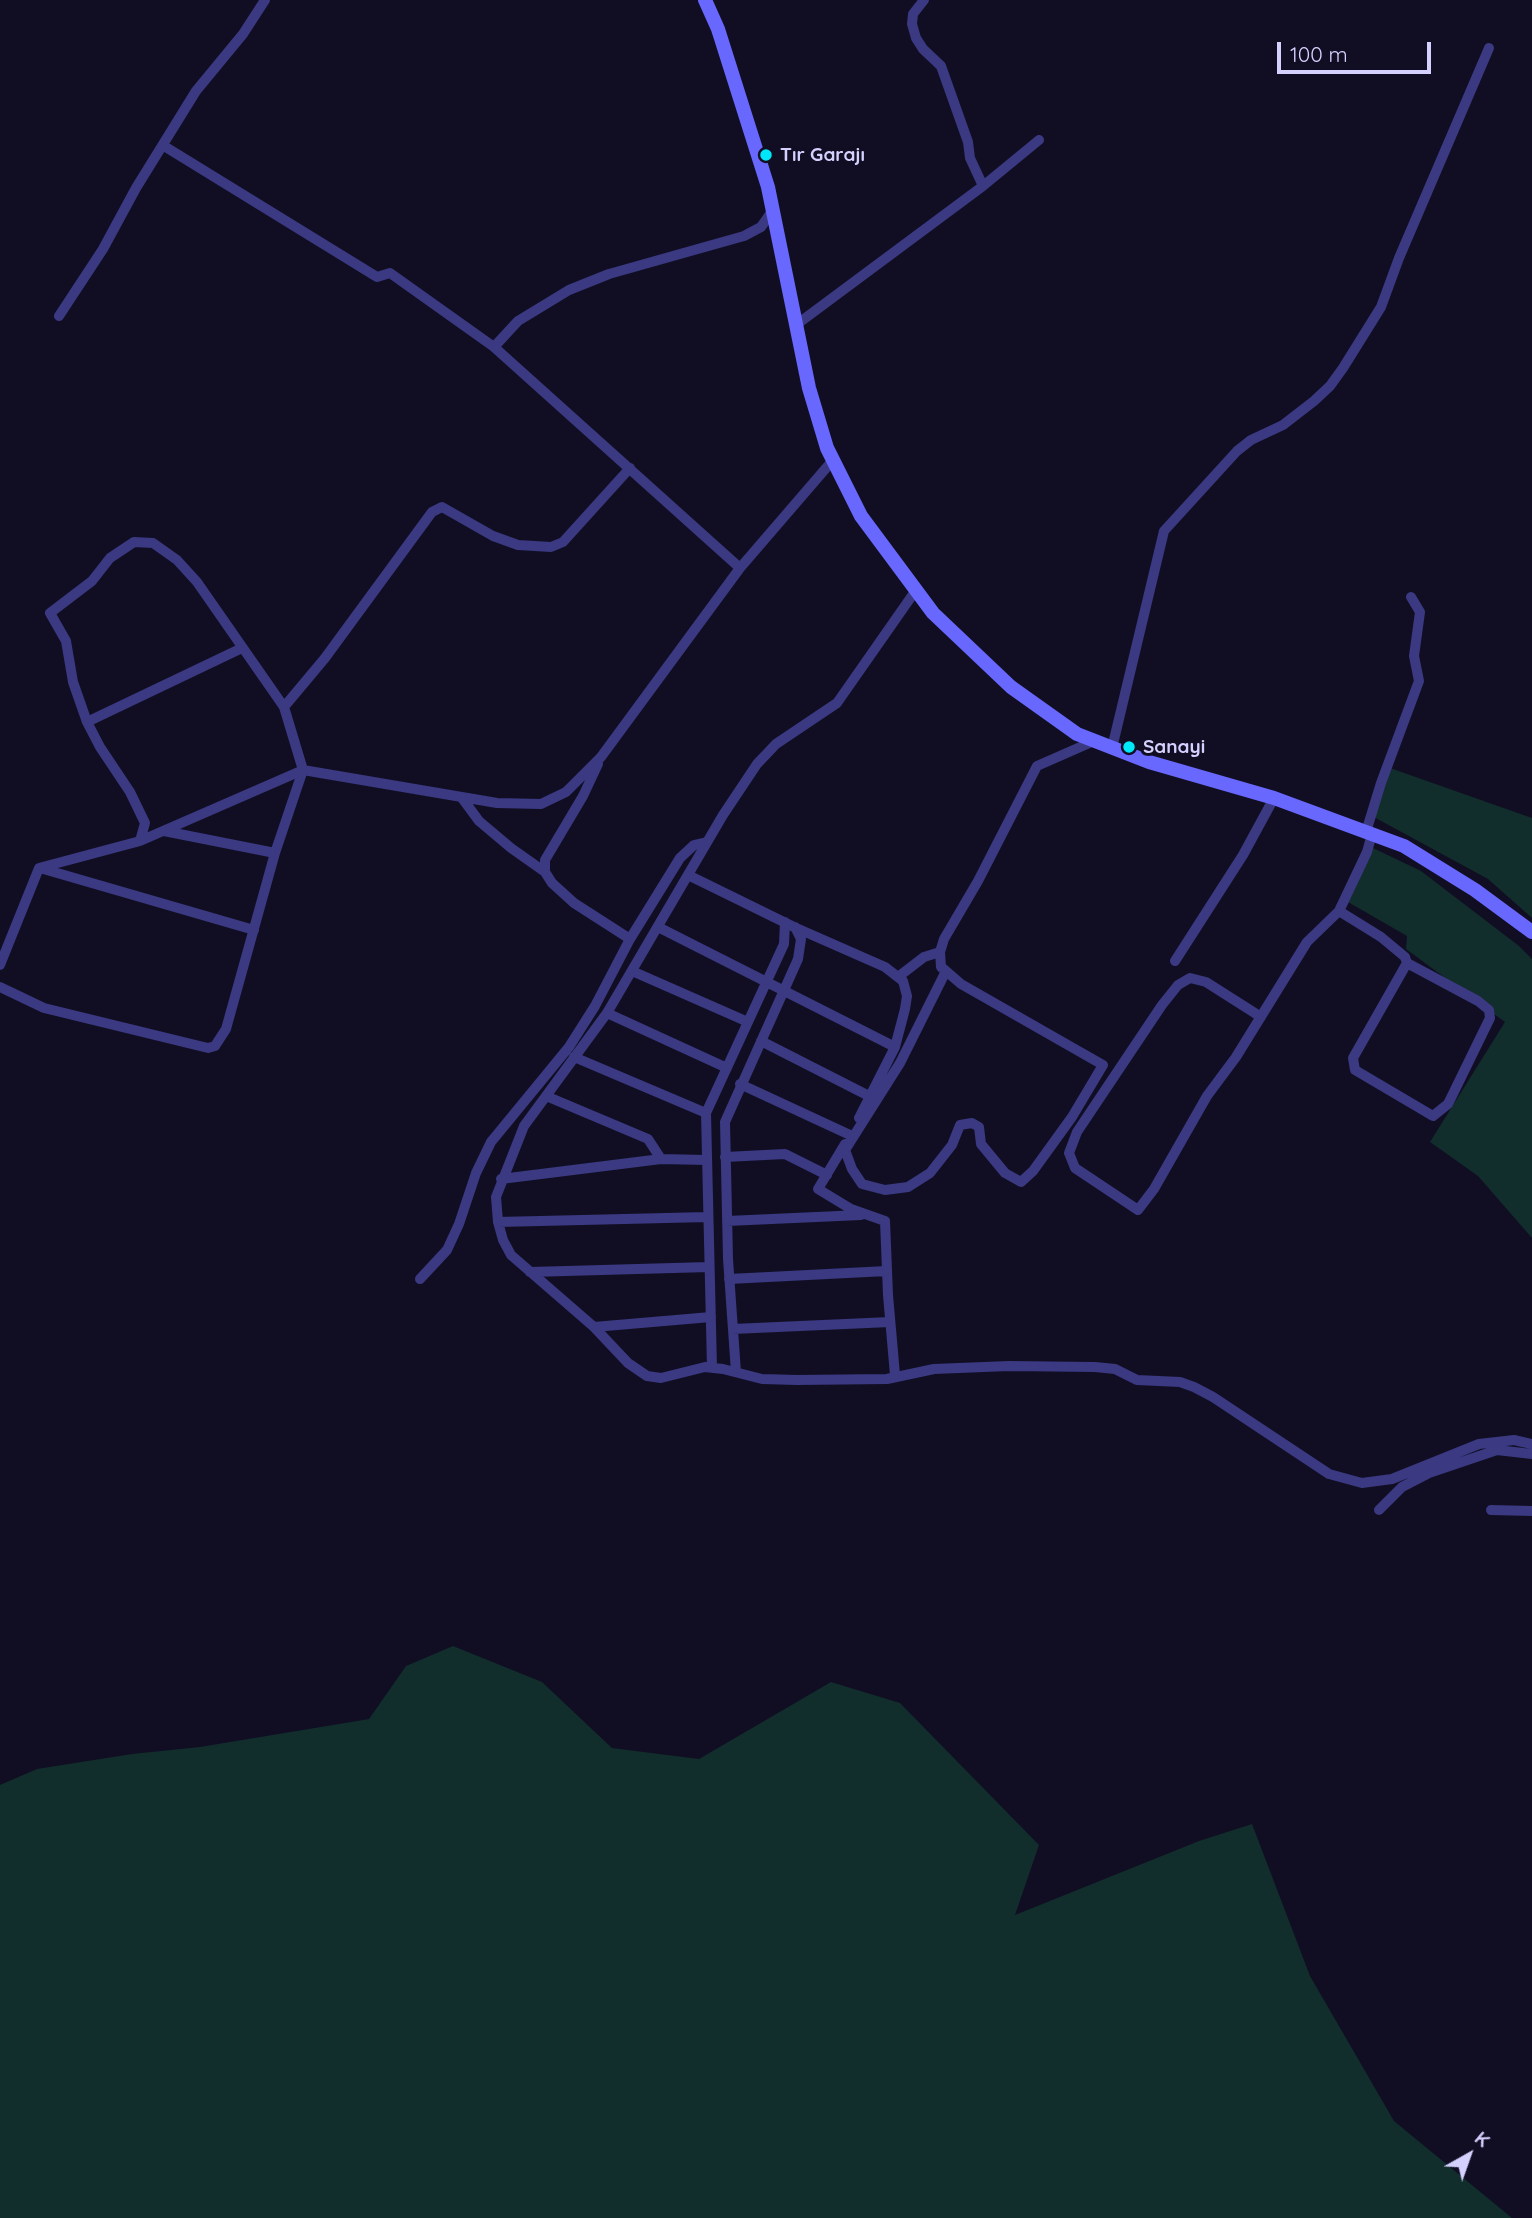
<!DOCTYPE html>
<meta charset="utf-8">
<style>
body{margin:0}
#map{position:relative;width:1532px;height:2218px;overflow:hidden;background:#110e23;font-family:Quicksand,sans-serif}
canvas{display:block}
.north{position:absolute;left:1434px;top:2120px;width:70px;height:70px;-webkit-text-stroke:5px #110e23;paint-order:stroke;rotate:40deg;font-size:19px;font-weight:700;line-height:28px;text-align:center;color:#d5d1ff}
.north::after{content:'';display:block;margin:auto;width:24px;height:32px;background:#d5d1ff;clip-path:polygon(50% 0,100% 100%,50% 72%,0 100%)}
.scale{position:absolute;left:1277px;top:42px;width:154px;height:32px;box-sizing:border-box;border:4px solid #d5d1ff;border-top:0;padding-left:9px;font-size:21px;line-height:24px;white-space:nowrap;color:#d5d1ff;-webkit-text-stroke:5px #110e23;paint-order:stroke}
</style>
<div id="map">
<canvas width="1532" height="2218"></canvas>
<div class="north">K</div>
<div class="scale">100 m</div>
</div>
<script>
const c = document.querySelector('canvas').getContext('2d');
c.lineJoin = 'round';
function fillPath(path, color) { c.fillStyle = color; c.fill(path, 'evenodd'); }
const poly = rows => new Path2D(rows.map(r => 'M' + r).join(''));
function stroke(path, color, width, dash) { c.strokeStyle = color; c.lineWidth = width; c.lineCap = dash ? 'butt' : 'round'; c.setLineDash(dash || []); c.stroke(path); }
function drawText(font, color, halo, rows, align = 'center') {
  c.font = font + ' Quicksand,sans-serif'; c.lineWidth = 6; c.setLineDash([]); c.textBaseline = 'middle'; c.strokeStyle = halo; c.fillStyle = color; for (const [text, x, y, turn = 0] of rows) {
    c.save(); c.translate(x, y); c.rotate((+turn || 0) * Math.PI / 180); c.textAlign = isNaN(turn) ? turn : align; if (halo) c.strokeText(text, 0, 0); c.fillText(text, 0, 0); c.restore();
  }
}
fillPath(poly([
 [1390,768,1532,818,1532,918,1488,879,1372,816],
 [1373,848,1421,871,1519,946,1532,959,1532,1238,1478,1176,1430,1142,1505,1022,1406,949,1407,936,1348,902],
 [453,1646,542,1682,612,1748,699,1759,831,1682,900,1703,1039,1845,1015,1915,1199,1841,1252,1824,1310,1976,1394,2121,1512,2218,0,2218,0,1785,37,1769,132,1754,200,1747,369,1719,406,1666]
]), '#112d2c');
stroke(poly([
 [924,0,913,14,912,24,916,38,923,49,941,66,968,142,970,158,983,186],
 [164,146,377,277,390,273,494,347],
 [59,316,103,249,136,188,196,91,243,34,265,0],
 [796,325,983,186,1039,140],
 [740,568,494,347,518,321,569,290,609,274,744,236,761,227,773,210],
 [916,590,837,703,776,744,757,764,723,815,607,1013,524,1126,496,1197,498,1222,503,1240,511,1255,594,1327,628,1363,647,1376,661,1378,705,1367,723,1369,762,1379,797,1380,887,1379,934,1369,1009,1366,1095,1367,1115,1369,1137,1380,1180,1382,1194,1387,1213,1397,1329,1474,1362,1483,1392,1479,1479,1444,1514,1440,1532,1444],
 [284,707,325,658,432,512,442,507,493,536,518,545,551,547,563,542,630,468],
 [87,722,242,648],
 [1112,748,1164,531,1237,451,1251,440,1283,425,1314,401,1330,386,1343,368,1381,307,1399,258,1489,48],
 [598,764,583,796,545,860,545,872,552,883,574,903,630,939],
 [462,798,479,821,511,848,545,872],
 [164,831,275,853],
 [1366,832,1381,783,1419,681,1414,656,1420,612,1411,597],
 [140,841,303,770,497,803,541,804,566,792,601,757,740,568,833,460],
 [40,868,254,930],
 [688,875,794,927,885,967,903,981,907,996,905,1009,895,1047,859,1118],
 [1339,911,1381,937,1405,957,1407,963,1478,1001,1489,1010,1490,1018,1448,1104,1433,1116,1355,1070,1353,1058,1407,963],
 [658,927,895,1047],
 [1175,961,1243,855,1274,798],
 [0,965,39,868,140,841,145,823,130,792,100,747,87,722,73,682,66,641,50,613,92,581,110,558,134,542,153,543,177,560,197,582,284,707,303,770,275,853,226,1029,215,1046,208,1048,44,1008,0,987],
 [632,971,748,1022],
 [946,971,900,1063,845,1150,852,1169,862,1184,885,1190,908,1187,930,1173,952,1145,960,1125,972,1123,979,1127,981,1144,1005,1173,1021,1182,1033,1171,1072,1117,1103,1065,961,984,946,971,941,967,940,952,944,939,978,881,1037,766,1094,741],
 [898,977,924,957,940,952],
 [607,1013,727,1068],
 [1261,1017,1206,982,1190,978,1178,985,1162,1005,1077,1132,1069,1153,1075,1168,1138,1210,1154,1189,1207,1096,1236,1057,1307,942,1339,911,1367,852,1372,834],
 [761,1041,869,1096],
 [574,1057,706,1113],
 [740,1084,850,1135],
 [546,1096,648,1139,661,1159],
 [845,1144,818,1189,851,1209,885,1221,888,1295,895,1375],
 [725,1157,785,1154,827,1175],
 [501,1179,661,1159,706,1160],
 [727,1221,861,1215],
 [498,1222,708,1217],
 [530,1272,709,1267],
 [420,1279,447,1250,459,1224,476,1173,491,1142,569,1047,595,1006,630,939,680,858,694,845,707,842],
 [729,1279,887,1271],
 [594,1327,711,1317],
 [733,1329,890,1322],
 [712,1368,706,1113,784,944,785,922],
 [736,1372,728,1259,725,1122,798,959,801,939,795,927],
 [1379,1510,1402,1487,1429,1473,1497,1450,1532,1454],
 [1491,1510,1532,1511]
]), '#3a3982', 10);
stroke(poly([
 [705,0,718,29,768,187,809,388,827,448,861,516,933,613,1011,687,1077,734,1149,762,1274,798,1404,846,1475,890,1532,932]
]), '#6868fe', 14);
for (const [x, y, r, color] of [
 [766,155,7,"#01e7fa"],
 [1129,747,7,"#01e7fa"]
]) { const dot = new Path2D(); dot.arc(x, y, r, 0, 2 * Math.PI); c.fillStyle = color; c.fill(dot); stroke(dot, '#110e23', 2.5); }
drawText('bold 19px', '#d5d1ff', '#110e23', [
 ["Tır Garajı",780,155],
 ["Sanayi",1143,747]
], 'left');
</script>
